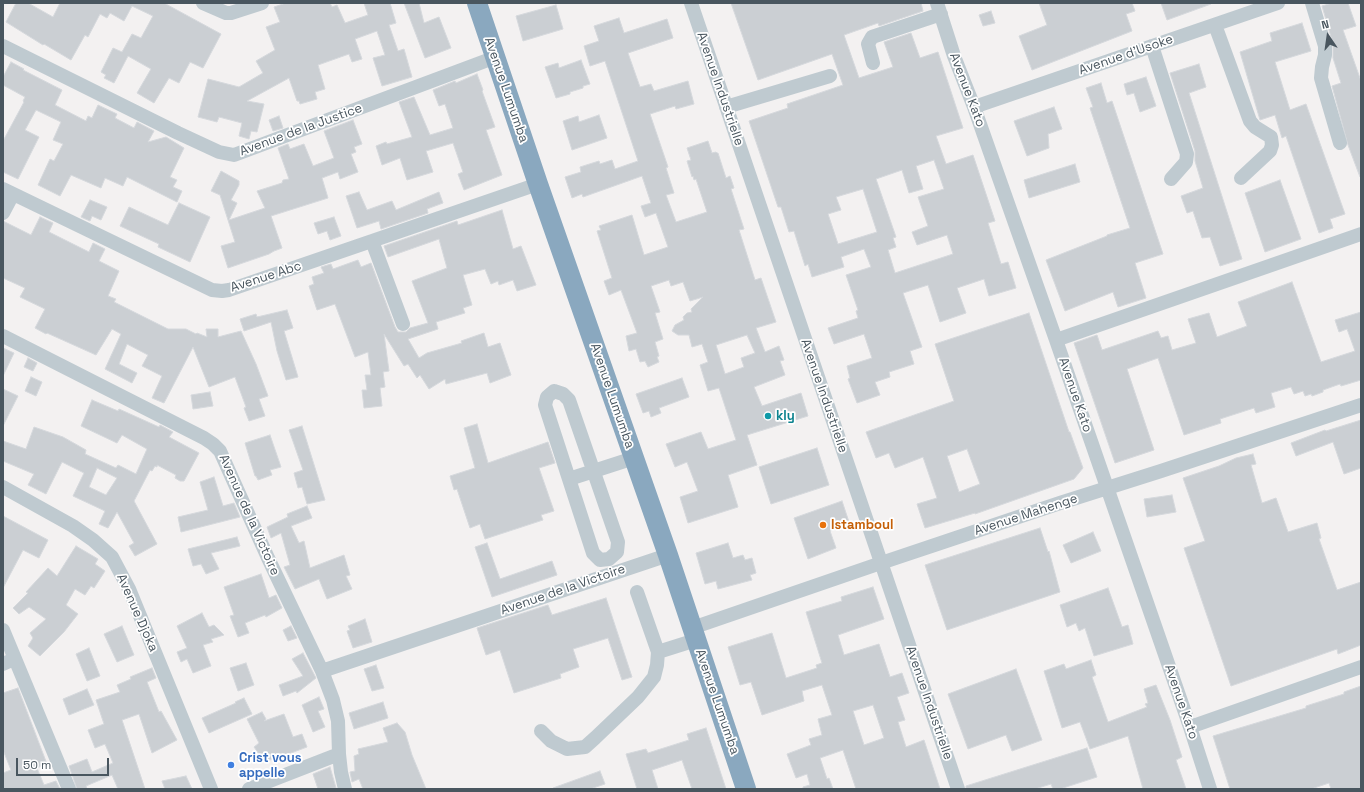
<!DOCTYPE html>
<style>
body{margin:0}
#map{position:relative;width:1364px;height:792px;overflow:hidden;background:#f3f1f1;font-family:"Space Grotesk",sans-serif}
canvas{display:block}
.frame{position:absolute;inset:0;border:4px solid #49565f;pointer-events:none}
.north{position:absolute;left:1308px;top:16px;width:40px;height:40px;-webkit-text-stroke:3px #fff;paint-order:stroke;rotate:347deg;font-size:11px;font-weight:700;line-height:16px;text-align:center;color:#49565f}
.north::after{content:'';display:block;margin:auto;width:14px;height:18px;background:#49565f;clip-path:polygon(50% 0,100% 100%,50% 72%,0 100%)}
.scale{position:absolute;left:16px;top:758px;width:93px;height:18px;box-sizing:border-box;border:2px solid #49565f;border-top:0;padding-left:5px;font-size:12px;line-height:14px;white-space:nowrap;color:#49565f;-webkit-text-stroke:3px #fff;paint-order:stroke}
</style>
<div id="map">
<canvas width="1364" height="792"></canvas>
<div class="frame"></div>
<div class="north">N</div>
<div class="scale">50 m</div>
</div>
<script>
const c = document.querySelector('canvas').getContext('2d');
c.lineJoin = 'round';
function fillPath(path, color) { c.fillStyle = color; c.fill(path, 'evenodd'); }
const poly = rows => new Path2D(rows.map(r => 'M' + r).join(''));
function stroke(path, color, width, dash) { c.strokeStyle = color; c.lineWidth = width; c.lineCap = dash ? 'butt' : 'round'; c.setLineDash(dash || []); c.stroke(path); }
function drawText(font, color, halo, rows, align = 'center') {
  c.font = font + ' "Space Grotesk",sans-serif'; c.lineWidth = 3.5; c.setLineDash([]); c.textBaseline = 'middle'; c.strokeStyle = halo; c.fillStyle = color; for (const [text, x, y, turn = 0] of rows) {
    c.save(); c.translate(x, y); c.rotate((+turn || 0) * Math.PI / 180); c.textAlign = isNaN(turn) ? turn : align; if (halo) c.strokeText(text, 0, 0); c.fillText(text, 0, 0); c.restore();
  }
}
const building = poly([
 [16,3,28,3,53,17,60,3,164,3,221,34,203,68,190,62,179,83,169,78,154,103,137,93,151,69,128,56,114,83,104,78,106,75,101,72,113,48,122,52,132,34,141,38,153,16,132,6,124,21,110,13,107,18,100,14,88,37,85,35,71,60,44,44,43,45,6,22,16,3],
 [286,3,330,3,332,7,337,5,345,23,368,15,364,3,390,3,396,23,389,25,398,51,404,49,412,77,382,86,373,58,385,55,377,31,355,39,362,59,352,62,349,54,318,65,325,89,315,92,317,99,300,104,299,101,297,101,289,78,247,101,264,104,257,132,251,131,249,139,239,136,242,123,219,117,217,122,198,117,208,79,239,87,263,73,256,61,275,50,266,27,280,22,274,7,286,3],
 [404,3,419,3,424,23,439,17,451,48,425,58,404,3],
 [731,3,921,3,923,11,879,26,878,23,844,35,859,78,893,67,884,42,911,33,920,58,938,52,963,128,936,136,946,164,973,155,995,221,988,223,1001,264,1008,262,1016,288,989,296,984,279,957,288,966,313,940,322,928,285,903,293,922,347,910,351,914,364,889,372,890,377,875,382,880,395,857,403,848,379,850,378,847,366,872,358,864,334,834,344,828,328,858,318,856,311,858,310,846,275,871,267,864,249,841,257,844,267,812,277,808,264,805,266,794,231,789,232,781,207,778,207,749,121,788,108,787,104,843,85,832,54,758,80,731,3],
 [934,160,944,189,918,197,928,226,912,232,917,245,947,235,953,254,895,273,888,250,896,247,893,238,896,237,876,179,902,170,909,193,923,189,916,166,934,160],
 [863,189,877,232,838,244,828,214,841,210,836,197,863,189],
 [1039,3,1132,3,1135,11,1126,14,1132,31,1032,70,1019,36,1047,25,1039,3],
 [1161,3,1211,3,1211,4,1167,20,1161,3],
 [1332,3,1348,3,1356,26,1343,30,1361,81,1361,176,1360,177,1348,145,1332,86,1341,83,1333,58,1333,44,1322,6,1332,3],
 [556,5,563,29,523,41,516,16,556,5],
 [991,11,995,23,983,26,979,15,991,11],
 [619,18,624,33,667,19,673,38,628,53,640,87,651,84,654,91,688,81,694,104,676,109,675,106,650,114,668,167,666,168,674,193,666,195,676,222,707,212,696,179,694,180,693,176,692,177,687,161,691,160,687,148,708,141,712,153,716,152,717,153,718,153,726,178,730,176,734,188,731,189,744,229,739,230,755,280,761,278,776,322,756,328,765,352,779,346,784,360,780,361,785,375,754,387,762,406,801,393,808,416,747,435,757,465,728,475,738,507,688,523,680,497,698,491,687,462,675,467,666,444,701,432,708,449,736,440,719,388,708,391,700,365,708,362,702,344,692,347,689,335,678,335,672,331,675,325,684,320,683,317,687,313,692,312,691,309,703,297,690,301,683,282,671,286,669,280,651,286,660,312,655,313,663,339,655,342,659,356,657,357,659,362,648,367,645,361,640,362,636,349,629,351,626,336,637,333,621,290,609,295,604,281,612,278,597,231,601,230,599,226,632,215,644,255,668,247,656,213,645,217,641,206,651,203,642,176,583,197,582,194,572,198,565,177,581,172,580,167,599,161,600,164,612,160,615,169,638,161,605,61,590,66,584,46,599,41,594,26,619,18],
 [747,335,755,353,741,358,744,367,725,374,716,345,747,335],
 [1302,23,1311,51,1275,62,1290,110,1306,104,1345,214,1330,219,1333,228,1319,233,1286,136,1282,138,1275,115,1260,120,1240,52,1272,41,1270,33,1302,23],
 [581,60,590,84,583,86,583,88,570,92,570,94,556,98,545,67,558,63,559,68,581,60],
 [11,62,24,69,23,70,62,90,55,105,86,121,88,116,92,118,98,105,117,114,115,118,134,128,137,122,154,131,148,142,166,137,184,148,170,177,177,180,173,187,182,191,177,202,127,177,123,186,105,178,101,188,71,175,60,196,38,185,50,159,54,161,63,144,53,140,61,122,36,110,25,130,39,137,18,179,3,172,3,141,24,102,23,101,25,97,3,85,3,77,11,62],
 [1199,64,1206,87,1189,93,1242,259,1220,266,1210,237,1202,238,1193,211,1187,213,1181,196,1203,188,1195,161,1195,151,1170,73,1199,64],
 [477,74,483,90,482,91,495,127,486,130,502,175,464,190,458,174,463,172,453,143,426,151,433,172,407,180,400,158,382,165,376,146,386,142,387,144,412,137,399,102,414,97,430,135,453,128,445,104,439,106,433,90,455,81,456,83,477,74],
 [1146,77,1156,106,1140,112,1134,93,1127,95,1124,84,1146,77],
 [1101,83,1107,103,1112,101,1163,254,1135,263,1146,298,1118,307,1113,292,1065,311,1046,260,1107,236,1107,235,1130,228,1090,108,1093,107,1086,88,1101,83],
 [1054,107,1062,129,1048,134,1049,148,1027,156,1014,121,1054,107],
 [599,115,607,138,572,150,563,121,578,116,579,122,599,115],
 [279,116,283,128,273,131,269,120,279,116],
 [353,120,362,144,354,147,356,152,351,154,358,172,340,179,338,172,322,178,328,198,271,216,282,248,274,251,269,254,228,268,221,246,235,242,220,195,211,191,221,171,239,181,239,185,231,200,237,203,229,220,265,208,257,191,282,183,283,180,289,179,278,148,288,144,290,149,304,144,313,166,334,158,324,131,353,120],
 [1075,164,1080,182,1029,198,1024,180,1075,164],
 [1280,180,1301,239,1265,252,1245,193,1280,180],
 [359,192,367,210,392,201,396,210,439,192,443,203,427,209,428,213,381,229,379,221,357,228,346,196,359,192],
 [90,200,107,207,101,220,92,216,90,221,81,217,90,200],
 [179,203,210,217,190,262,158,247,159,244,120,226,129,207,168,225,179,203],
 [502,210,513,249,521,246,536,285,517,291,513,280,499,285,498,281,491,284,485,269,463,275,472,305,463,308,465,313,436,322,438,329,408,339,419,358,427,353,462,343,461,341,484,333,488,347,500,343,511,375,490,383,487,373,446,384,445,379,429,389,420,375,417,378,408,364,404,366,384,334,389,371,383,372,385,387,380,388,382,406,364,408,362,390,367,390,365,375,371,375,368,352,355,357,335,304,317,310,309,286,314,284,312,277,324,273,321,267,331,264,333,269,358,260,361,267,371,263,395,327,398,332,406,332,410,328,428,323,412,281,447,268,439,239,388,257,384,246,457,221,458,225,502,210],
 [40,217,53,223,49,232,89,252,93,243,105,249,99,261,119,271,108,296,116,299,114,302,168,329,186,329,196,334,197,333,207,337,206,329,218,329,218,337,241,331,256,364,268,396,259,399,265,416,249,421,244,408,246,407,235,377,209,387,193,347,164,403,152,398,162,376,142,366,148,355,127,344,119,364,137,373,132,383,105,369,121,334,112,329,96,355,47,333,46,334,35,328,45,309,20,297,25,288,3,278,3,221,31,235,40,217],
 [334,217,341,236,330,240,327,231,318,234,314,223,334,217],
 [1292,282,1321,362,1355,351,1347,329,1339,332,1335,320,1361,312,1361,380,1341,386,1340,384,1323,390,1323,392,1312,396,1311,394,1305,396,1303,391,1294,394,1291,387,1271,393,1275,407,1256,413,1254,408,1220,419,1221,423,1184,435,1158,358,1127,369,1154,450,1115,463,1074,343,1097,335,1102,350,1158,331,1161,338,1168,336,1172,350,1196,343,1188,319,1209,313,1217,337,1247,326,1238,302,1292,282],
 [287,310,293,328,284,331,298,377,286,380,277,351,271,322,244,331,240,319,256,314,257,317,287,310],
 [1029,313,1069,432,1070,432,1083,468,1074,479,975,514,975,513,925,528,917,504,937,498,923,457,895,468,889,453,876,458,866,432,954,401,935,344,1029,313],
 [967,449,980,484,959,492,947,456,967,449],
 [3,348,14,353,3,376,3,348],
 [28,358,37,363,33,371,24,367,28,358],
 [31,377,42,382,36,396,25,391,31,377],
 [682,378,689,397,659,408,661,413,651,417,649,411,643,413,636,394,682,378],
 [3,389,18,396,3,426,3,389],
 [210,392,213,406,193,409,191,395,210,392],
 [92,400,118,411,119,409,159,427,160,425,173,432,169,437,199,453,184,481,180,481,175,478,176,475,157,465,157,467,155,466,152,471,150,470,134,501,157,544,135,556,129,546,134,543,117,512,108,528,99,524,105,511,73,496,84,473,62,462,46,494,28,485,34,474,3,461,3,441,26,449,34,427,63,437,86,450,85,454,116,468,118,465,136,474,147,449,122,435,117,443,81,426,92,400],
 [97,468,117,478,106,495,89,487,97,468],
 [1361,420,1361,468,1344,474,1333,442,1296,456,1291,443,1325,430,1326,431,1361,420],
 [477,424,488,463,548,442,555,463,539,468,554,511,541,515,543,520,485,539,480,524,470,528,457,489,454,490,450,476,475,468,464,428,477,424],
 [302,426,325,500,307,504,302,487,298,488,294,473,303,470,289,430,302,426],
 [270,435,281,467,270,470,272,475,258,480,256,476,255,476,245,443,270,435],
 [817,448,829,485,771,504,759,467,817,448],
 [1253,454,1256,464,1251,465,1262,503,1276,498,1288,532,1317,523,1321,538,1319,539,1337,590,1361,582,1361,645,1338,654,1337,649,1231,686,1184,548,1205,541,1183,478,1219,466,1236,458,1253,454],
 [214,477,223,506,234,503,240,517,181,532,178,517,208,510,200,482,214,477],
 [1172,495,1176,512,1147,517,1144,499,1172,495],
 [842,501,850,525,830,531,836,548,808,559,794,518,842,501],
 [307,506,312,518,291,526,299,543,304,541,310,568,344,555,350,575,346,576,352,589,327,599,319,579,295,589,284,567,290,565,281,533,271,538,267,527,288,517,287,514,307,506],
 [3,516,48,540,39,558,23,550,3,588,3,516],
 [1040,528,1048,552,1049,551,1060,592,947,630,925,565,1040,528],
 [1093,532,1101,551,1071,563,1063,545,1093,532],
 [237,537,240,546,211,553,219,569,206,574,201,564,193,566,188,549,237,537],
 [487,543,500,579,552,561,557,575,492,597,475,547,487,543],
 [728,543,733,558,743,555,745,560,752,558,756,573,750,575,752,580,718,589,716,581,705,584,696,553,728,543],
 [76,546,98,559,95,564,105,571,94,588,91,586,85,595,75,589,66,605,78,614,64,632,40,656,28,646,33,638,30,633,46,619,29,607,19,614,13,608,28,593,26,592,48,568,57,576,76,546],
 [261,574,269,598,276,595,282,608,266,617,265,615,245,623,249,633,238,637,230,616,234,615,224,587,261,574],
 [873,587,884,619,838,635,844,655,879,644,890,677,902,673,909,693,897,697,905,720,898,722,906,747,924,740,940,789,856,789,843,750,820,758,827,779,829,778,833,789,803,789,803,787,810,785,807,774,796,778,787,754,811,745,809,739,822,735,818,719,832,715,822,685,802,691,804,701,762,715,751,682,740,685,728,647,772,633,786,678,817,668,816,665,822,663,806,612,842,601,841,597,873,587],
 [873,705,884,738,864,745,853,711,873,705],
 [1108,588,1122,627,1128,625,1133,644,1094,656,1085,628,1079,631,1076,623,1067,627,1060,605,1108,588],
 [606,598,632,677,622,680,608,638,573,649,579,667,560,674,561,678,514,693,500,650,486,655,477,628,548,605,552,615,606,598],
 [202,613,209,627,214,625,224,635,211,639,213,642,203,645,211,666,193,673,187,659,181,662,177,652,187,648,177,626,202,613],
 [365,619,372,642,353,648,347,631,350,630,348,626,365,619],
 [122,626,134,655,117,662,104,634,122,626],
 [291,626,297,638,288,641,283,630,291,626],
 [89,648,100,676,87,681,76,654,89,648],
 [303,653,316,678,297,693,296,691,283,696,279,685,303,676,292,659,303,653],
 [1091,660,1096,675,1092,677,1108,722,1147,707,1145,704,1148,703,1144,689,1156,685,1170,720,1182,757,1176,760,1186,789,1143,789,1128,736,1090,749,1080,722,1062,728,1044,671,1064,664,1066,669,1091,660],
 [246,663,254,685,238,691,230,668,246,663],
 [376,665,384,688,372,691,364,669,376,665],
 [152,668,156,678,147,682,159,712,161,711,177,740,152,753,139,714,122,720,145,789,118,789,112,775,86,786,87,789,77,789,69,766,87,759,92,772,113,763,105,744,95,748,88,730,104,724,96,700,120,692,117,685,131,679,130,677,152,668],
 [1016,669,1042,740,1012,751,1006,735,968,749,948,694,1016,669],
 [1361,686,1361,789,1331,789,1329,783,1311,789,1230,789,1213,736,1306,708,1306,706,1344,694,1344,692,1361,686],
 [18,688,47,764,37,768,44,785,56,781,60,789,3,789,3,773,11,770,3,750,3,693,18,688],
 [87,689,94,705,69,715,63,699,87,689],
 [319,697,324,709,318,711,325,727,313,732,302,705,319,697],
 [244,698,252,714,209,733,202,718,236,703,235,702,244,698],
 [383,702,388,718,354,729,349,713,383,702],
 [262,712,266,719,264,721,284,714,293,737,302,734,307,747,283,756,283,754,268,761,265,756,261,757,254,747,259,743,247,719,262,712],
 [397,723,405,732,412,755,426,789,363,789,359,779,352,782,350,772,355,771,354,756,359,754,358,749,388,742,383,728,397,723],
 [706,728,726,789,692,789,682,760,652,770,658,789,637,789,626,754,646,749,648,753,689,740,687,734,706,728],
 [1087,748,1097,777,1060,789,1053,789,1051,784,1035,789,966,789,966,786,1087,748],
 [330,767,336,788,318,789,313,774,330,767],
 [600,771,605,784,590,789,553,789,553,788,600,771],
 [186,776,192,789,165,789,162,781,186,776]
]);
fillPath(building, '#cbcfd3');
stroke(building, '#d5d8dc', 1);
stroke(poly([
 [203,3,226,13,231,13,262,3],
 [691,3,958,789],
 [937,3,954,56,974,107,1056,340,1190,727,1210,789],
 [1312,3,1325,46,1325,55,1322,67,1321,78,1340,143],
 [1215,25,1250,121,1255,127,1271,137,1272,145,1270,151,1241,178],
 [3,46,178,133,219,152,234,155,496,57],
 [1152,46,1187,154,1186,162,1171,179],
 [873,63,868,44,872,37,941,14],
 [726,107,830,76],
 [974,107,1278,3],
 [3,189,212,290,222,291,229,290,538,184],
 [3,213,13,194],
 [372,241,403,324],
 [3,336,204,438,213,444,220,451,268,558,322,671,333,700,338,721,339,754,341,772,345,789],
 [1056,340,1361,234],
 [554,391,563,394,569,400,618,542,617,552,609,559,600,560,593,553,545,405,547,397,554,391],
 [569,479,634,458],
 [3,487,73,526,93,540,112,557,129,589,211,789],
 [637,592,658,652],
 [692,628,881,563,1060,503,1161,471,1361,405],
 [3,630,69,789],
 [3,664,14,659],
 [322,671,668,555],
 [1190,727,1361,667],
 [541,731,551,741,567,749,585,747,595,738,638,697,654,677,657,665,658,652,696,640],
 [249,789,339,754]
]), '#bfcad0', 14);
stroke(poly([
 [477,3,538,184,668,555,746,789]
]), '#8aa8bf', 20);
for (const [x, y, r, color] of [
 [768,416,4,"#0f9aa8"],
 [823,525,4,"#e8710a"],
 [231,765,4,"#3f7fe0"]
]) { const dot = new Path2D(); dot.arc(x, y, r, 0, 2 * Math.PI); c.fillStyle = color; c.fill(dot); stroke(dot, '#fff', 1.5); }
drawText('13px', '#49565f', '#fff', [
 ["Avenue d'Usoke",1126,55,-19],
 ["Avenue Industrielle",720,89,71],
 ["Avenue Lumumba",506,90,71],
 ["Avenue Kato",967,90,69],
 ["Avenue de la Justice",301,130,-20],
 ["Avenue Abc",266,277,-18],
 ["Avenue Kato",1075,395,71],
 ["Avenue Lumumba",612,396,71],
 ["Avenue Industrielle",824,396,71],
 ["Avenue de la Victoire",249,515,66],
 ["Avenue Mahenge",1026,515,-18],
 ["Avenue de la Victoire",563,590,-19],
 ["Avenue Djoka",137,613,66],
 ["Avenue Lumumba",717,702,71],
 ["Avenue Kato",1181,702,71],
 ["Avenue Industrielle",929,703,71]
]);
drawText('bold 13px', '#0d838f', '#fff', [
 ["kly",776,416]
], 'left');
drawText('bold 13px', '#c56008', '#fff', [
 ["Istamboul",831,525]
], 'left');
drawText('bold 13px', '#366cbe', '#fff', [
 ["Crist vous",239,758],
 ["appelle",239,773]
], 'left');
</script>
